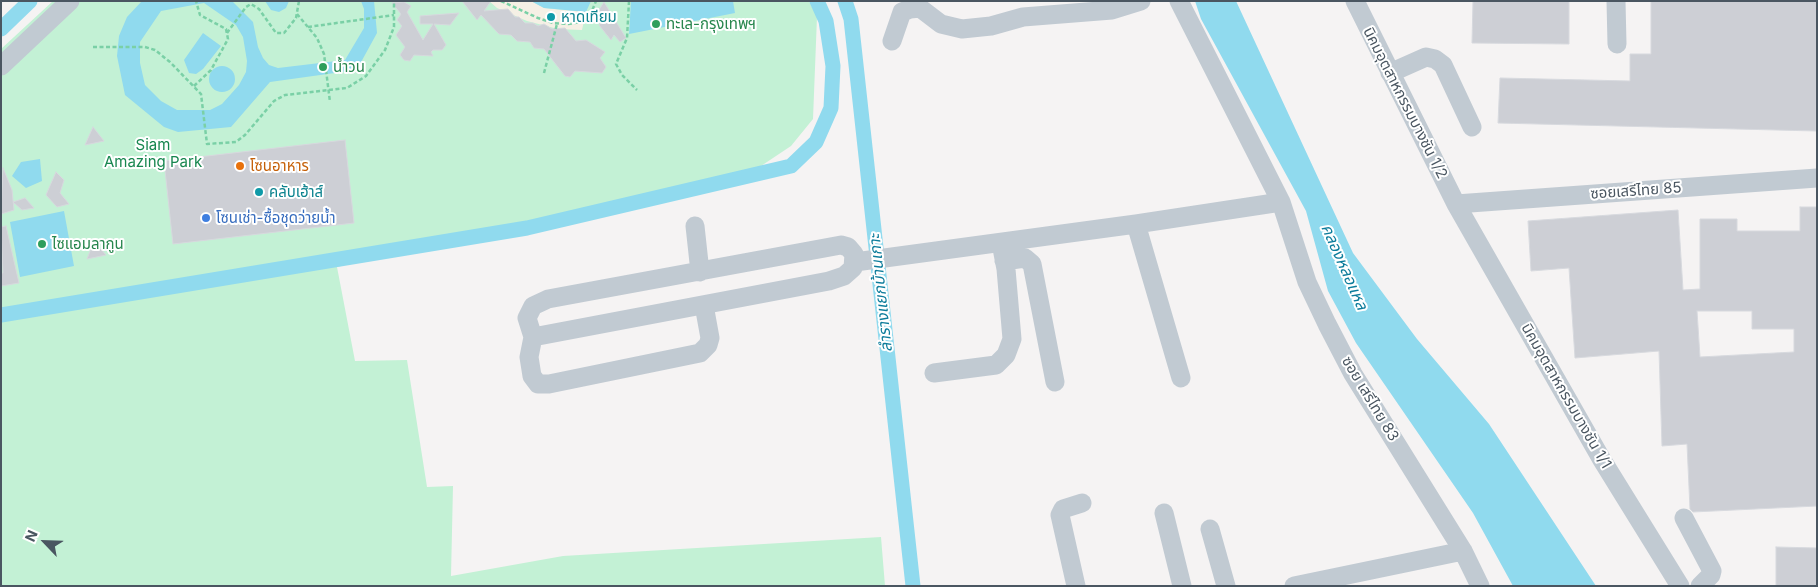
<!DOCTYPE html>
<meta charset="utf-8">
<style>
body{margin:0}
#map{position:relative;width:1818px;height:587px;overflow:hidden;background:#f5f3f3;font-family:Inter,sans-serif}
canvas{display:block}
.frame{position:absolute;inset:0;border:2px solid #4a5661;pointer-events:none}
.north{position:absolute;left:20px;top:517px;width:50px;height:50px;-webkit-text-stroke:4px #fff;paint-order:stroke;rotate:294deg;font-size:14px;font-weight:700;line-height:20px;text-align:center;color:#4a5661}
.north::after{content:'';display:block;margin:auto;width:18px;height:22px;background:#4a5661;clip-path:polygon(50% 0,100% 100%,50% 72%,0 100%)}
</style>
<div id="map">
<canvas width="1818" height="587"></canvas>
<div class="frame"></div>
<div class="north">N</div>
</div>
<script>
const c = document.querySelector('canvas').getContext('2d');
c.lineJoin = 'round';
function fillPath(path, color) { c.fillStyle = color; c.fill(path, 'evenodd'); }
const poly = rows => new Path2D(rows.map(r => 'M' + r).join(''));
function stroke(path, color, width, dash) { c.strokeStyle = color; c.lineWidth = width; c.lineCap = dash ? 'butt' : 'round'; c.setLineDash(dash || []); c.stroke(path); }
function drawText(font, color, halo, rows, align = 'center') {
  c.font = font + ' Inter,"Noto Sans Thai",sans-serif'; c.lineWidth = 4; c.setLineDash([]); c.textBaseline = 'middle'; c.strokeStyle = halo; c.fillStyle = color; for (const [text, x, y, turn = 0] of rows) {
    c.save(); c.translate(x, y); c.rotate((+turn || 0) * Math.PI / 180); c.textAlign = isNaN(turn) ? turn : align; if (halo) c.strokeText(text, 0, 0); c.fillText(text, 0, 0); c.restore();
  }
}
fillPath(poly([
 [53,1,809,1,817,17,813,119,791,146,758,168,337,267,355,361,407,360,427,487,453,486,451,576,563,556,881,537,885,586,1,586,1,49]
]), '#c3f1d5');
fillPath(poly([
 [489,1,531,1,544,8,586,12,582,30,558,29,527,21,497,8]
]), '#f5f0e5');
fillPath(poly([
 [142,1,232,1,253,22,258,47,263,58,269,65,278,68,345,60,364,28,364,9,361,1,374,1,377,33,360,64,349,71,270,82,231,127,178,132,164,127,125,95,117,56,119,36,127,17],
 [204,3,236,25,243,37,247,61,246,72,239,85,222,104,210,110,177,110,161,101,145,85,140,63,140,42,161,11],
 [265,1,289,1,286,8,279,12,271,10],
 [531,1,591,1,586,12,544,8],
 [631,1,733,1,735,13,629,34],
 [1195,1,1236,1,1353,253,1417,339,1489,424,1596,586,1513,586,1473,513,1356,343,1328,291,1306,211,1201,19],
 [203,33,221,46,203,69,196,74,189,73,184,60],
 '209 79a13 13 0 1 1 26 0a13 13 0 1 1-26 0Z',
 [40,159,42,181,26,188,12,176,21,162],
 [64,211,74,266,20,277,10,222]
]), '#90daee');
stroke(poly([
 [845,1,851,19,913,586],
 [1,29,30,1],
 [1,315,527,228,791,166,816,142,831,108,833,66,826,21,817,1]
]), '#90daee', 15);
const building = poly([
 [462,1,491,1,484,11,508,9,515,17,519,17,525,23,533,23,538,26,544,24,552,29,565,28,576,41,586,40,605,52,600,58,606,67,602,73,575,71,570,77,565,76,544,49,534,48,530,42,517,41,511,35,499,34,481,15,477,20,462,1],
 [1473,1,1569,1,1569,44,1472,43,1473,1],
 [1651,1,1817,1,1816,131,1498,123,1500,78,1630,81,1630,54,1651,54,1651,1],
 [404,2,411,6,407,12,423,40,433,24,420,24,420,16,459,13,450,25,434,24,446,45,442,50,433,50,431,52,433,56,414,55,410,61,404,60,400,55,405,47,396,35,402,26,397,20,401,14,392,3,404,2],
 [604,2,626,38,620,42,614,35,611,40,599,25,602,20,597,13,604,2],
 [93,127,104,141,85,145,93,127],
 [345,140,354,223,173,244,164,161,345,140],
 [3,168,12,190,14,210,1,214,3,168],
 [56,172,64,180,60,193,69,204,57,207,46,195,56,172],
 [25,198,34,208,22,210,13,202,25,198],
 [1800,207,1817,207,1817,506,1693,512,1690,509,1687,444,1662,446,1659,351,1575,358,1569,268,1531,271,1528,221,1678,210,1683,290,1700,289,1700,219,1737,219,1737,231,1800,231,1800,207],
 [1697,311,1752,311,1752,329,1794,329,1794,352,1700,357,1697,311],
 [6,226,19,283,1,286,1,273,3,273,1,227,6,226],
 [94,241,106,255,87,259,94,241],
 [1776,547,1817,548,1817,586,1776,586,1776,547]
]);
fillPath(building, '#cdcfd5');
stroke(building, '#d7d9de', 1);
stroke(poly([
 [501,1,538,18,553,23,568,24,588,21,596,1],
 [629,1,627,38,616,64,622,75,637,90],
 [297,14,317,38,324,54,330,102],
 [308,27,394,15],
 [227,33,246,7,251,4,259,9,276,33,284,33,296,18,299,1],
 [93,47,145,47,155,50,170,62,201,94,207,144,236,142,245,135,274,101,285,95,347,88,366,76,385,50,394,27,394,1],
 [544,73,557,24],
 [194,86,211,70,228,39,226,29,200,15,196,1]
]), '#7ad0a6', 2.5, [4, 2.5]);
stroke(poly([
 [1179,1,1281,202,1307,282,1327,324,1353,374,1463,551,1480,586],
 [1355,1,1456,204,1602,460,1680,586],
 [1616,1,1617,44],
 [892,41,902,12,910,9,920,8,941,24,962,29,991,26,1023,17,1112,10,1141,1],
 [1,66,70,1],
 [1390,73,1426,57,1435,59,1443,65,1472,127],
 [1456,204,1817,178],
 [1136,224,1181,378],
 [695,226,700,272],
 [1004,261,1025,258,1032,264,1055,382],
 [855,262,1136,224,1281,202],
 [533,337,829,281,844,276,853,268,854,254,848,247,841,245,548,299,533,306,527,318,533,337,529,357,532,376,538,384,549,384,700,353,708,345,710,338,704,305],
 [934,373,996,365,1006,355,1012,339,1006,269,1001,243],
 [1164,513,1182,586],
 [1684,518,1712,571,1711,575,1700,586],
 [1210,529,1226,586],
 [1076,586,1060,515,1063,509,1082,503],
 [1294,586,1463,551]
]), '#c1cad2', 19);
for (const [x, y, r, color] of [
 [551,17,5,"#0f9aa8"],
 [656,24,5,"#2e9e5b"],
 [323,67,5,"#2e9e5b"],
 [240,166,5,"#e8710a"],
 [259,192,5,"#0f9aa8"],
 [206,218,5,"#3f7fe0"],
 [42,244,5,"#2e9e5b"]
]) { const dot = new Path2D(); dot.arc(x, y, r, 0, 2 * Math.PI); c.fillStyle = color; c.fill(dot); stroke(dot, '#fff', 2); }
drawText('15px', '#0d838f', '#fff', [
 ["หาดเทียม",561,17],
 ["คลับเฮ้าส์",269,192]
], 'left');
drawText('15px', '#27864d', '#fff', [
 ["ทะเล-กรุงเทพฯ",666,24],
 ["น้ำวน",333,67],
 ["ไซแอมลากูน",52,244]
], 'left');
drawText('15px', '#4a5661', '#fff', [
 ["นิคมอุตสาหกรรมบางชัน 1/2",1405,103,63],
 ["ซอยเสรีไทย 85",1636,191,-4],
 ["นิคมอุตสาหกรรมบางชัน 1/1",1566,396,60],
 ["ซอย เสรีไทย 83",1370,399,59]
]);
drawText('15px', '#17864f', '#fff', [
 ["Siam",153,145],
 ["Amazing Park",153,162]
]);
drawText('15px', '#c56008', '#fff', [
 ["โซนอาหาร",250,166]
], 'left');
drawText('15px', '#366cbe', '#fff', [
 ["โซนเช่า-ซื้อชุดว่ายน้ำ",216,218]
], 'left');
drawText('italic 16px', '#0c7c9b', '#fff', [
 ["คลองหลอแหล",1344,267,66],
 ["ลำรางแยกบ้านเกาะ",881,293,-96]
]);
</script>
